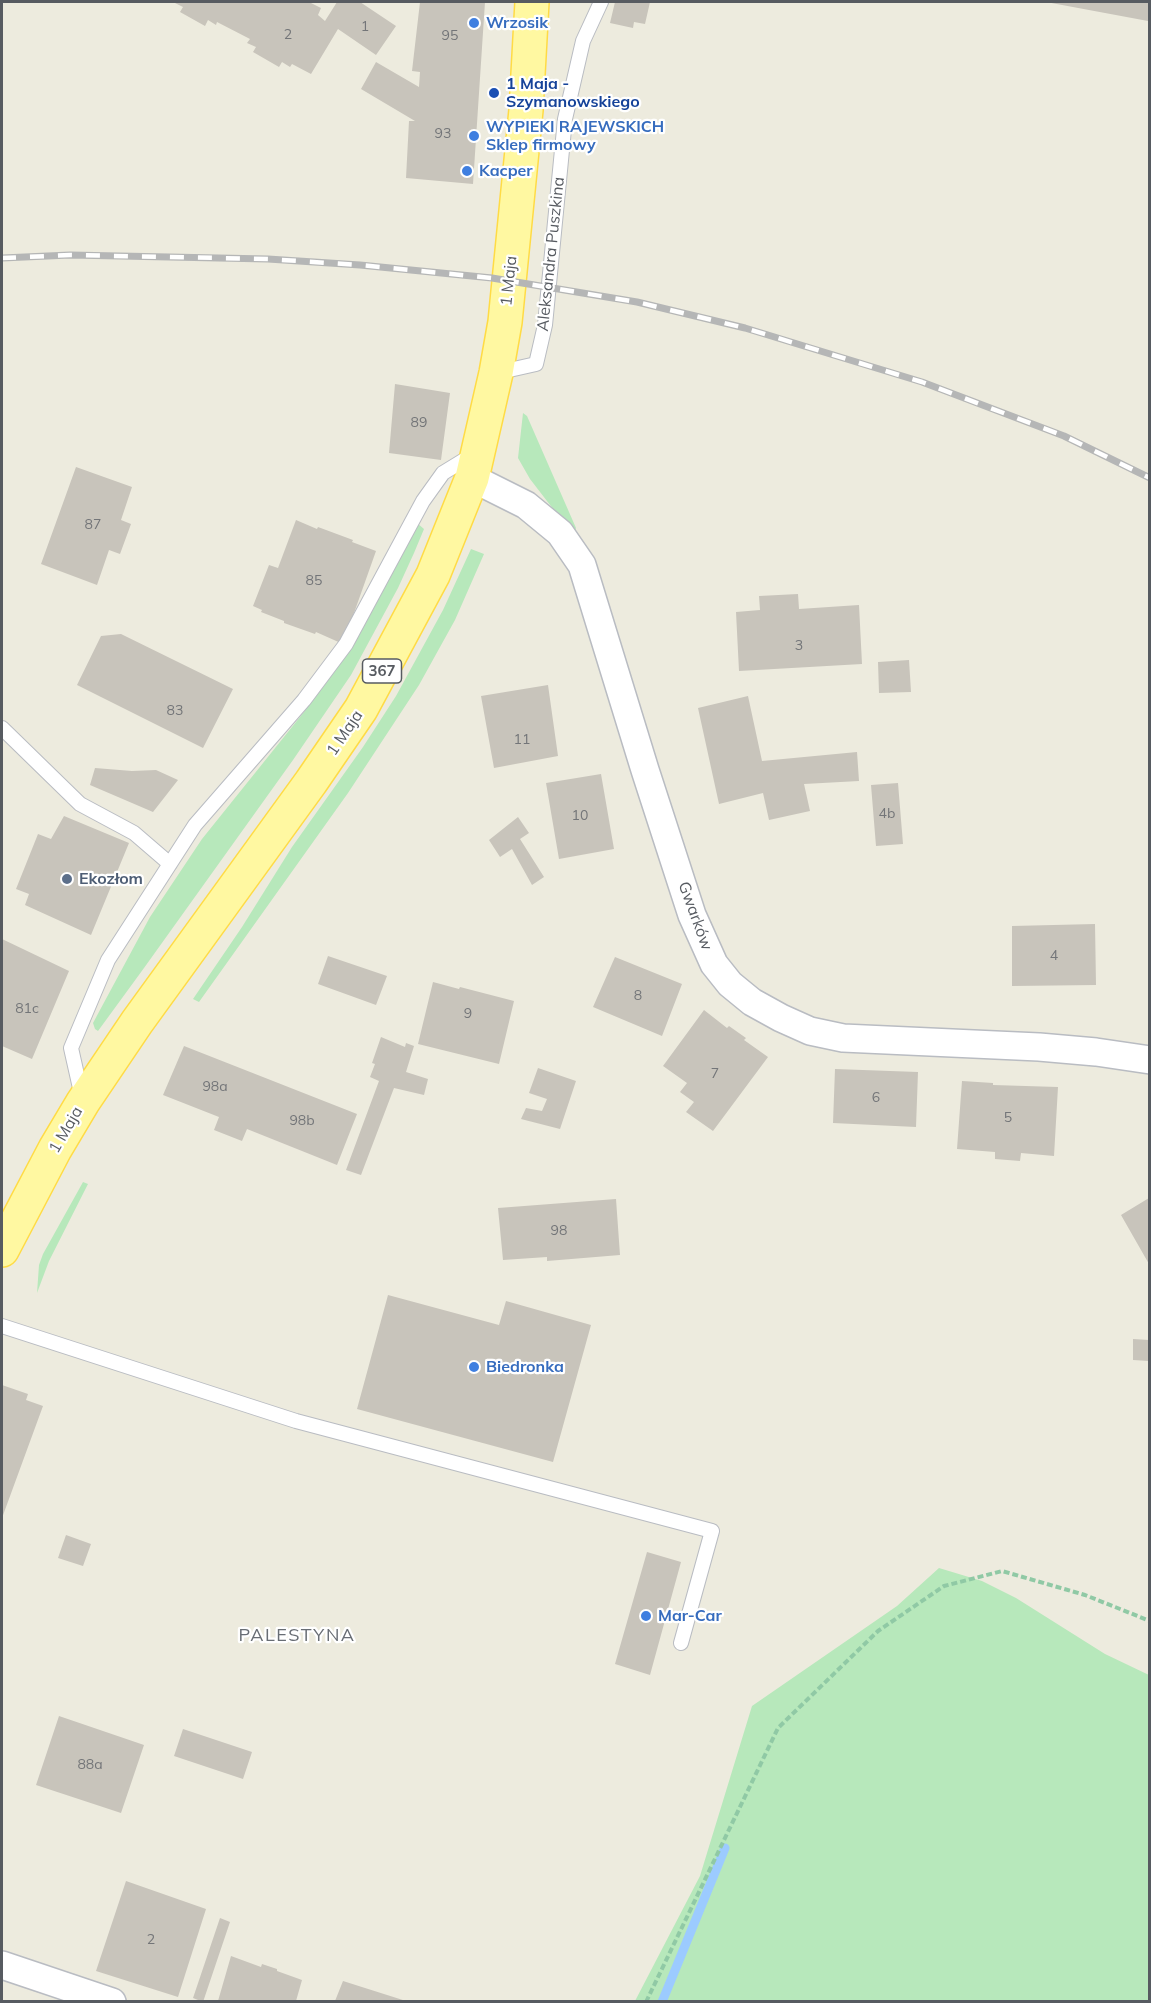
<!DOCTYPE html>
<meta charset="utf-8">
<style>
body{margin:0}
#map{position:relative;width:1151px;height:2003px;overflow:hidden;background:#edebde;font-family:Mulish,sans-serif}
canvas{display:block}
.frame{position:absolute;inset:0;border:3px solid #575b61;pointer-events:none}
</style>
<div id="map">
<canvas width="1151" height="2003"></canvas>
<div class="frame"></div>
</div>
<script>
const c = document.querySelector('canvas').getContext('2d');
c.lineJoin = 'round';
function fillPath(path, color) { c.fillStyle = color; c.fill(path, 'evenodd'); }
const poly = rows => new Path2D(rows.map(r => 'M' + r).join(''));
function stroke(path, color, width, dash) { c.strokeStyle = color; c.lineWidth = width; c.lineCap = dash ? 'butt' : 'round'; c.setLineDash(dash || []); c.stroke(path); }
function drawText(font, color, halo, rows, align = 'center') {
  c.font = font + ' Mulish,sans-serif'; c.lineWidth = 4.5; c.setLineDash([]); c.textBaseline = 'middle'; c.strokeStyle = halo; c.fillStyle = color; for (const [text, x, y, turn = 0] of rows) {
    c.save(); c.translate(x, y); c.rotate((+turn || 0) * Math.PI / 180); c.textAlign = isNaN(turn) ? turn : align; if (halo) c.strokeText(text, 0, 0); c.fillText(text, 0, 0); c.restore();
  }
}
fillPath(poly([
 [523,413,527,416,576,528,575,531,557,514,530,479,518,458],
 [417,523,424,529,414,553,398,588,351,675,293,760,144,968,98,1031,95,1029,93,1023,150,917,202,839,304,712,338,664],
 [471,549,484,554,455,620,419,685,348,793,199,1002,193,999,242,927,292,847,363,747,396,696,443,610],
 [83,1182,88,1184,49,1261,37,1293,39,1265,43,1254],
 [939,1568,982,1581,1016,1598,1105,1654,1149,1675,1149,2001,635,2001,700,1876,752,1706,897,1606]
]), '#b7e8bb');
stroke(poly([
 [662,2002,725,1848]
]), '#9ccbff', 9);
fillPath(poly([
 [173,2,309,2,321,8,318,15,325,21,337,2,360,2,396,26,376,55,338,29,311,74,292,64,290,67,282,62,279,67,253,52,256,47,247,43,250,39,217,22,216,25,208,20,205,26,180,12,183,7],
 [420,2,485,2,473,184,406,178,409,121,415,121,361,89,376,62,419,87,420,72,412,71],
 [615,2,650,2,645,24,634,22,633,28,610,23],
 [1046,2,1149,2,1149,12,1148,21],
 [395,384,450,393,441,460,389,453],
 [76,467,132,487,121,520,131,524,120,554,109,550,97,585,41,564],
 [296,520,317,529,318,527,353,540,352,542,376,551,343,644,316,632,315,634,284,623,284,621,261,612,262,610,253,606,269,565,278,568],
 [798,594,799,609,859,605,862,664,739,671,736,612,760,610,759,596],
 [121,634,233,689,203,748,77,685,101,636],
 [909,660,911,692,879,693,878,662],
 [548,685,558,756,494,768,481,696],
 [748,696,762,761,857,752,859,781,804,784,810,811,769,820,763,793,719,804,698,708],
 [95,768,132,771,156,770,178,780,153,812,90,785],
 [601,774,614,849,559,859,546,783],
 [898,783,903,844,876,846,871,785],
 [64,816,129,843,91,935,25,905,29,894,16,889,38,834,51,839],
 [518,817,529,833,520,839,544,877,532,885,512,849,500,857,489,840],
 [1095,924,1096,985,1012,986,1012,926],
 [2,939,69,971,32,1059,2,1046],
 [328,956,387,976,376,1005,318,984],
 [615,957,682,984,662,1036,593,1007],
 [433,982,459,989,460,987,514,1001,499,1064,418,1044],
 [704,1010,727,1028,729,1026,746,1038,744,1040,768,1057,713,1131,686,1112,694,1102,680,1092,687,1083,663,1066],
 [381,1037,405,1047,406,1043,414,1046,406,1072,428,1079,424,1095,394,1088,361,1175,346,1170,379,1081,370,1077,375,1064,372,1063],
 [184,1046,357,1114,337,1165,247,1129,242,1141,214,1130,219,1117,163,1095],
 [538,1068,576,1081,560,1129,521,1119,526,1108,542,1111,547,1099,529,1093],
 [835,1069,918,1072,916,1127,833,1123],
 [962,1081,993,1083,993,1085,1058,1087,1054,1156,1021,1153,1020,1161,995,1159,995,1152,957,1149],
 [1149,1198,1149,1264,1121,1215],
 [616,1199,620,1255,547,1261,547,1257,503,1260,498,1208],
 [388,1295,499,1325,506,1301,591,1325,553,1462,357,1409],
 [1133,1339,1149,1340,1149,1361,1133,1360],
 [2,1385,28,1394,26,1400,43,1406,2,1518],
 [66,1535,91,1544,83,1566,58,1558],
 [647,1552,681,1562,650,1675,615,1664],
 [59,1716,144,1745,121,1813,36,1785],
 [183,1729,252,1752,243,1779,174,1756],
 [126,1881,206,1909,178,1997,96,1971],
 [220,1918,230,1922,203,2002,193,1998],
 [231,1956,261,1967,262,1964,277,1969,277,1971,302,1980,296,2001,218,2001],
 [343,1981,406,2001,335,2001]
]), '#c8c4bb');
const service = poly([
 [496,373,536,364,545,325,565,119,583,41,601,2],
 [2,728,80,804,134,833,170,864],
 [82,1097,71,1048,108,960,195,825,304,700,346,644,423,501,443,473,474,454],
 [2,1326,296,1421,712,1531,681,1643]
]);
const minor = poly([
 [472,478,526,505,560,533,582,565,645,770,692,915,714,964,730,984,752,1002,781,1018,810,1031,843,1038,1039,1047,1096,1052,1150,1060],
 [2,1965,112,2002]
]);
const primary = poly([
 [2,1250,55,1149,83,1102,137,1022,311,782,361,709,433,575,472,478,496,373,505,322,526,110,532,2]
]);
stroke(service, '#b9bcc2', 16);
stroke(minor, '#b9bcc2', 30);
stroke(primary, '#ffdb45', 36);
stroke(poly([
 [646,2002,778,1728,878,1631,944,1586,1002,1571,1085,1595,1150,1621]
]), '#90c9a5', 4, [6, 3]);
stroke(service, '#fff', 14);
stroke(minor, '#fff', 27);
stroke(primary, '#fff8a1', 33);
const rail = poly([
 [2,258,70,255,268,259,360,265,492,278,637,302,745,328,922,382,1064,436,1150,478]
]);
stroke(rail, '#b5b6b6', 7);
stroke(rail, '#fff', 4.5, [14]);
for (const [x, y, r, color] of [
 [474,23,6,"#3f7fe0"],
 [494,93,6,"#1a4fb4"],
 [474,136,6,"#3f7fe0"],
 [467,171,6,"#3f7fe0"],
 [67,879,6,"#5c6f8a"],
 [474,1367,6,"#3f7fe0"],
 [646,1616,6,"#3f7fe0"]
]) { const dot = new Path2D(); dot.arc(x, y, r, 0, 2 * Math.PI); c.fillStyle = color; c.fill(dot); stroke(dot, '#fff', 2); }
drawText('14px', '#737578', null, [
 ["1",365,27],
 ["2",288,35],
 ["95",450,36],
 ["93",443,134],
 ["89",419,423],
 ["87",93,525],
 ["85",314,581],
 ["3",799,646],
 ["83",175,711],
 ["11",522,740],
 ["4b",887,814],
 ["10",580,816],
 ["4",1054,956],
 ["8",638,996],
 ["81c",27,1009],
 ["9",468,1014],
 ["7",715,1074],
 ["98a",215,1087],
 ["6",876,1098],
 ["5",1008,1118],
 ["98b",302,1121],
 ["98",559,1231],
 ["88a",90,1765],
 ["2",151,1940]
]);
for (const [x, y, w] of [
 [382,671,39]
]) { const box = new Path2D(); box.roundRect(x - w / 2, y - 12, w, 24, 4.5); c.fillStyle = '#fff'; c.fill(box); stroke(box, '#575b61', 1.5); }
drawText('bold 15px', '#575b61', null, [
 ["367",382,671]
]);
drawText('bold 16px', '#366cbe', '#fff', [
 ["Wrzosik",486,23],
 ["WYPIEKI RAJEWSKICH",486,127],
 ["Sklep firmowy",486,145],
 ["Kacper",479,171],
 ["Biedronka",486,1367],
 ["Mar-Car",658,1616]
], 'left');
drawText('bold 16px', '#164399', '#fff', [
 ["1 Maja -",506,84],
 ["Szymanowskiego",506,102]
], 'left');
drawText('16px', '#575b61', '#fff', [
 ["Aleksandra Puszkina",551,254,-84],
 ["1 Maja",509,281,-84],
 ["1 Maja",345,733,-56],
 ["Gwarków",695,916,70],
 ["1 Maja",66,1130,-60]
]);
drawText('bold 16px', '#4e5e75', '#fff', [
 ["Ekozłom",79,879]
], 'left');
c.letterSpacing = '1.5px';
drawText('18px', '#686d74', '#fff', [
 ["PALESTYNA",297,1636]
]);
c.letterSpacing = '0px';
</script>
